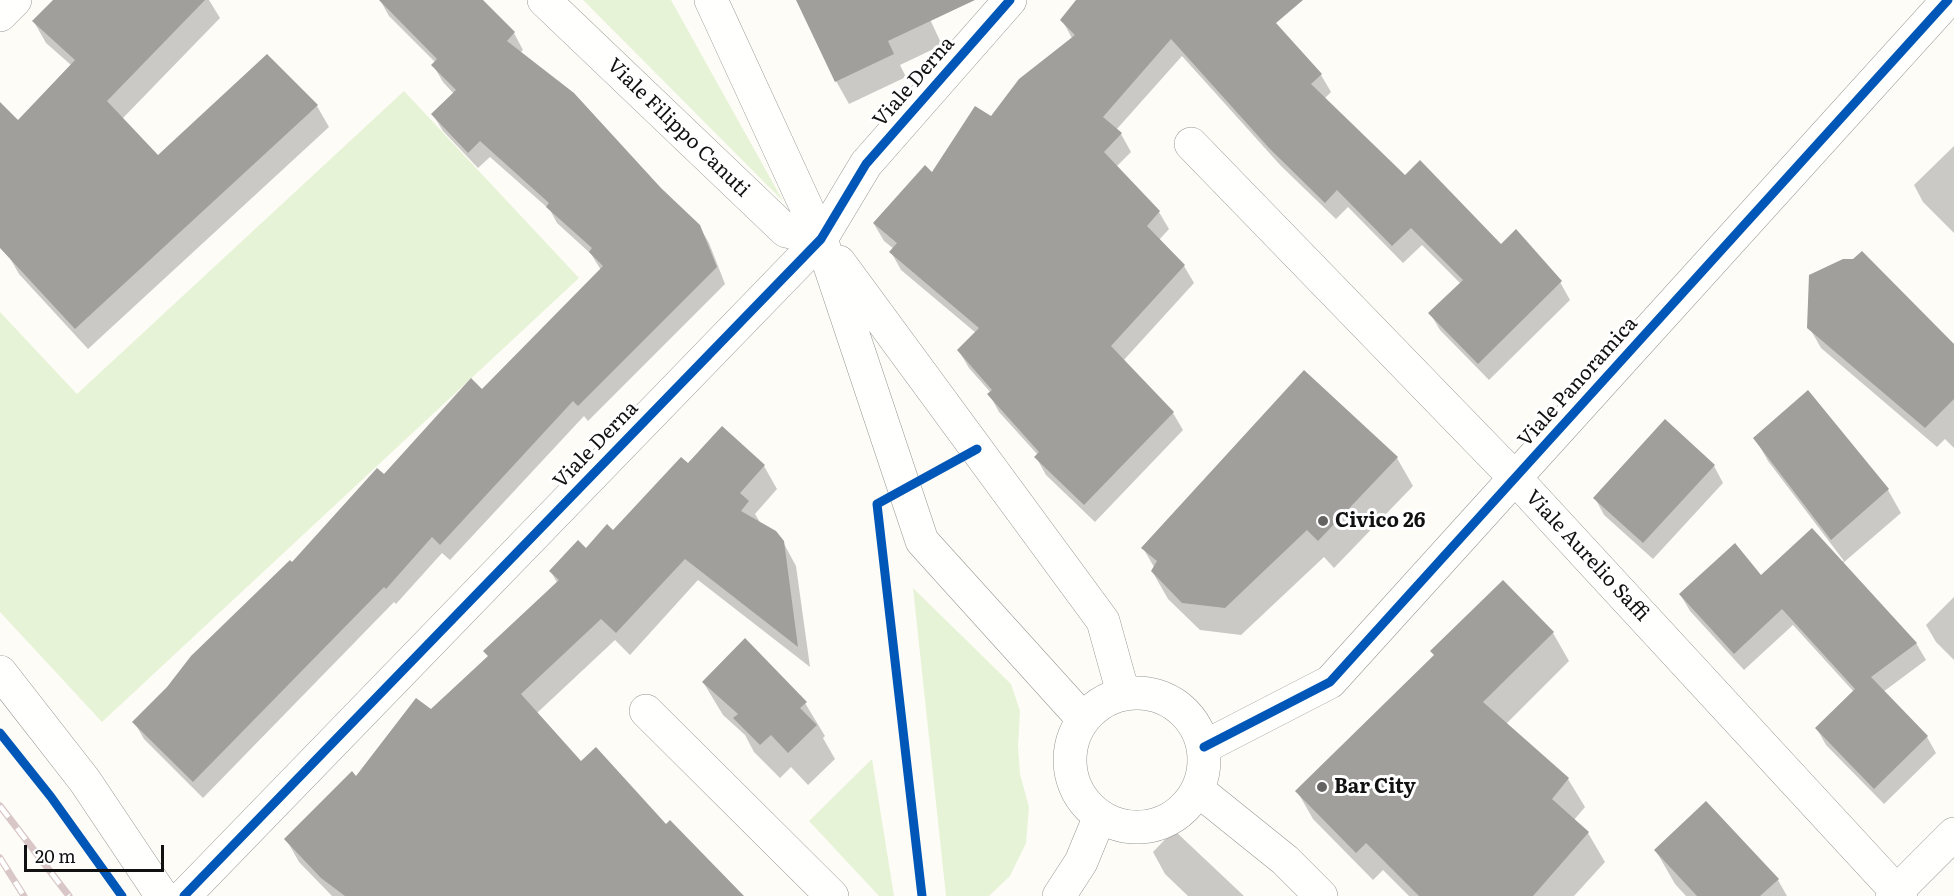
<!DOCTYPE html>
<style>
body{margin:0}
#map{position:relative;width:1954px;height:896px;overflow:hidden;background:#fdfcf7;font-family:Literata,serif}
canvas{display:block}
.scale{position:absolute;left:24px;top:845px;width:140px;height:27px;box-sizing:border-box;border:3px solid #111;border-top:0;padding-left:8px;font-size:18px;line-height:21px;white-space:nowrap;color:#111;-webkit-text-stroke:4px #fff;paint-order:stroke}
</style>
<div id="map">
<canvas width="1954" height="896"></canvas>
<div class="scale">20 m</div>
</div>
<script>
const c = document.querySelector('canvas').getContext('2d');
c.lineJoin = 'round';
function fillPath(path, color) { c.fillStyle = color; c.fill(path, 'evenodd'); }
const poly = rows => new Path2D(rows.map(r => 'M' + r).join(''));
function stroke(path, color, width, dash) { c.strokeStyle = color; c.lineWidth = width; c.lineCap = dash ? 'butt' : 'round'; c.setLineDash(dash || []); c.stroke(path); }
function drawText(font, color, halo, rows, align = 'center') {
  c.font = font + ' Literata,serif'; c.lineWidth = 6; c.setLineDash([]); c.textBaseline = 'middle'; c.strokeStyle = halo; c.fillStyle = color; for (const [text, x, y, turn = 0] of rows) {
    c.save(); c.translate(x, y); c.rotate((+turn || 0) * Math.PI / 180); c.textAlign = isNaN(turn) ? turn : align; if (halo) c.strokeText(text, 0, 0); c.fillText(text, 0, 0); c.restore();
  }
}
fillPath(poly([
 [584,0,671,0,783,201,583,0],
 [404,91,579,278,102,722,0,612,0,312,77,394],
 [913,588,1011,684,1020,711,1018,746,1020,774,1029,807,1026,843,1010,876,989,896,946,896],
 [872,759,894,896,879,896,809,821]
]), '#e7f3d7');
fillPath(poly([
 [55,0,209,0,220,18,122,119,158,157,317,106,329,127,88,349,19,274,7,253,0,230,0,105,18,122,71,65,46,43,34,22],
 [380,0,470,0,514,33,523,50,520,53,699,226,709,243,725,284,588,421,584,416,450,560,442,553,396,604,394,602,203,798,144,739,134,722,292,564,384,476,482,391,601,270,591,254,557,223,550,210,490,157,478,168,443,131,433,115,454,94,443,82,433,65,436,63,389,16],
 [798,0,921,0,942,45,900,65,906,77,849,104,836,81],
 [1078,0,1245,0,1321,75,1331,92,1324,99,1405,177,1501,246,1560,282,1570,300,1489,380,1440,330,1430,313,1461,284,1422,245,1403,263,1348,207,1336,219,1281,166,1182,56,1116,130,1121,134,1131,152,1116,167,1159,212,1169,229,1159,240,1184,266,1194,283,1123,361,1173,413,1183,430,1095,522,1046,475,1036,457,1038,455,999,412,989,394,991,393,969,368,959,351,976,333,901,270,891,252,894,249,884,241,874,224,932,174,1072,38,1062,20],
 [1954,146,1954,233,1923,202,1914,185],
 [1809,327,1954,346,1954,448,1945,439,1937,447,1821,348],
 [1808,392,1888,490,1901,513,1843,563,1916,643,1926,660,1883,692,1927,737,1936,753,1884,804,1826,745,1817,729,1854,692,1793,625,1744,670,1690,611,1680,594,1844,561,1768,461,1755,438],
 [1397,458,1413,486,1334,568,1324,557,1241,635,1200,630,1168,599,1152,571,1154,567,1143,548],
 [688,465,764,466,777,489,755,514,761,524,783,542,796,566,810,667,698,580,630,655,615,640,537,713,581,763,666,826,741,896,332,896,299,862,286,839,489,657,485,651,558,584,551,572,613,532],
 [1714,466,1723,483,1653,559,1604,515,1595,498],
 [1954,597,1954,660,1936,642,1926,625],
 [1553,633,1569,661,1506,724,1568,779,1585,807,1574,820,1588,833,1605,862,1574,896,1409,896,1383,870,1373,880,1313,819,1297,791,1435,656,1432,652],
 [703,682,805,703,825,736,823,738,835,759,808,785,791,767,780,778,754,752,745,735,723,715],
 [1174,830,1244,896,1188,896,1165,874,1153,852],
 [1656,851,1778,880,1787,896,1686,896,1675,884]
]), '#0003');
fillPath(poly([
 [53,0,205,0,107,101,158,155,267,54,318,105,75,329,0,248,0,102,18,120,75,60,32,21],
 [379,0,483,0,515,32,507,41,574,93,661,188,700,225,717,267,578,406,573,401,440,545,432,537,386,589,384,587,193,782,132,722,167,687,191,656,290,560,292,562,377,468,384,474,471,378,482,389,603,266,589,252,592,248,546,207,549,203,480,141,468,153,431,114,456,90,431,65,437,59],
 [796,0,975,0,888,41,894,54,835,82],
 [1076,0,1303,0,1276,23,1322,74,1311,84,1405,175,1420,160,1501,244,1516,229,1562,281,1478,364,1428,313,1463,280,1411,228,1392,246,1337,190,1325,203,1269,148,1171,39,1103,117,1122,133,1104,152,1160,211,1147,226,1185,265,1111,346,1174,412,1084,505,1034,457,1039,452,987,394,992,390,957,350,979,328,889,252,897,243,873,223,925,165,932,172,975,106,991,116,1019,79,1075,35,1060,20],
 [1862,251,1954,344,1954,399,1925,428,1807,328,1809,275,1843,259,1853,259],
 [1304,370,1398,457,1318,541,1307,530,1225,608,1182,603,1151,571,1157,561,1141,548],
 [1808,390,1889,489,1831,540,1753,438],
 [1665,419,1715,465,1643,543,1593,498],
 [722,426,765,465,740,493,749,501,741,511,776,531,784,541,798,647,685,559,616,633,601,619,521,694,581,761,596,747,666,824,670,820,744,896,345,896,321,878,284,839,352,771,356,776,416,698,431,709,488,656,483,651,559,580,549,571,578,540,586,548,607,524,613,530,681,457,688,463],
 [1812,528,1917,643,1871,677,1928,736,1874,789,1815,728,1857,687,1855,689,1782,609,1734,654,1679,594,1735,543,1761,575],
 [1503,580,1554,632,1483,702,1569,778,1552,799,1589,832,1533,896,1419,896,1366,843,1356,853,1295,791,1434,655,1430,651],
 [745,638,807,702,800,708,817,725,788,753,771,735,760,745,733,718,738,714,702,682],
 [1706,801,1779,879,1760,896,1697,896,1654,850]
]), '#a19f9c');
const minor = poly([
 [544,0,786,231,821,239],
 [711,0,821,239,922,541,1083,719],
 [0,15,15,0],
 [1191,144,1515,478,1901,896],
 [839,262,1103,621,1123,693],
 [0,672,85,781,162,896],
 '1070 760a67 67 0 1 1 134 0a67 67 0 1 1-134 0Z',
 [646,711,832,896],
 [1204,747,1330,682,1948,0],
 [1198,790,1285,860,1321,896],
 [184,896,821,239,866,164,1010,0],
 [1059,896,1081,862,1100,816],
 [1892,896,1954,834]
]);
stroke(minor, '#979795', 34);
stroke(minor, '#fffffe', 33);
const rail = poly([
 [0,806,69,896],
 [0,858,24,896]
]);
stroke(rail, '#d9c6c7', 7);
stroke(rail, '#fff', 4.5, [14]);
stroke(poly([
 [0,733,51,797,122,896],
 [1204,747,1330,682,1948,0],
 [184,896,821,239,866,164,1010,0],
 [922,896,877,504,977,449]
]), '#0057b8', 9);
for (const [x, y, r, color] of [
 [1323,521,6,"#646362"],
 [1322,787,6,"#646362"]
]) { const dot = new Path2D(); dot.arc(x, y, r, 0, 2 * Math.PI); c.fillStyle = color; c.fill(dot); stroke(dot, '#fff', 2); }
drawText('20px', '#111', '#fff', [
 ["Viale Derna",914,82,-49],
 ["Viale Filippo Canuti",678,128,44],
 ["Viale Panoramica",1578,382,-48],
 ["Viale Derna",596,445,-46],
 ["Viale Aurelio Saffi",1587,556,47]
]);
drawText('bold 20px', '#111', '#fff', [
 ["Civico 26",1335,521],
 ["Bar City",1334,787]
], 'left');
</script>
